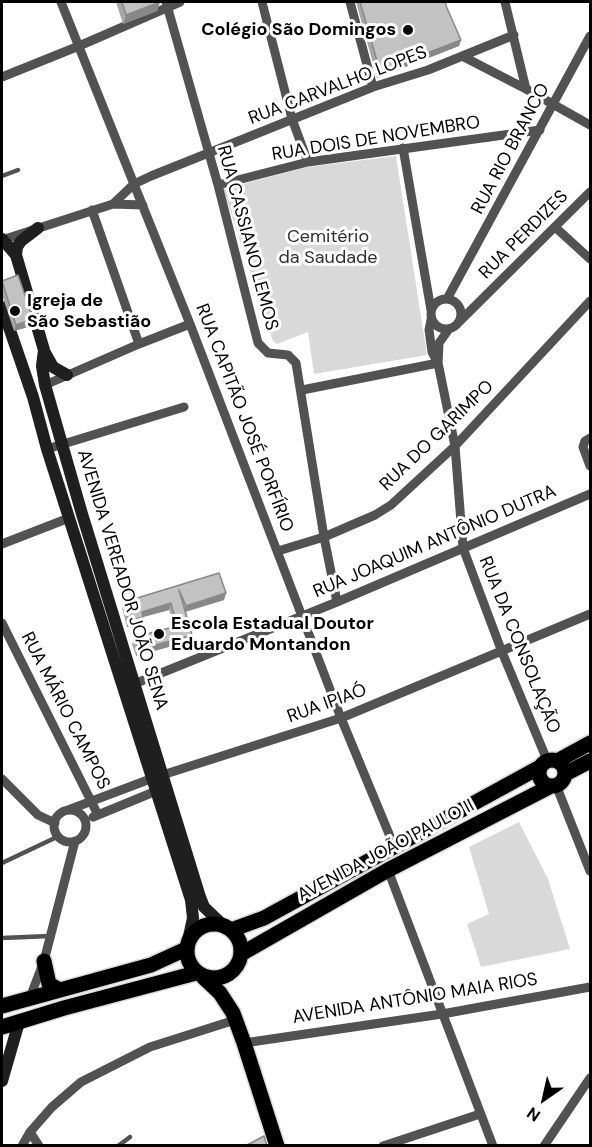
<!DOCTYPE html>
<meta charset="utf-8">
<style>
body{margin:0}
#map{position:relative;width:592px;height:1147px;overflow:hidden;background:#fff;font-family:"DM Sans",sans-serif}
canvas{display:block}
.frame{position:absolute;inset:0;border:3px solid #000;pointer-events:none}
.north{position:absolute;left:514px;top:1069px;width:60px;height:60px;-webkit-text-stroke:4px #fff;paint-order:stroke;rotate:214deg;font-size:16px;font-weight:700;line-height:24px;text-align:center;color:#000}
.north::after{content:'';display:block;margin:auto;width:21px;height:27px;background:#000;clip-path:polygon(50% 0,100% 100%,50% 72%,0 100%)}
</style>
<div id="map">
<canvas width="592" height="1147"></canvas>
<div class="frame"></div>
<div class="north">N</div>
</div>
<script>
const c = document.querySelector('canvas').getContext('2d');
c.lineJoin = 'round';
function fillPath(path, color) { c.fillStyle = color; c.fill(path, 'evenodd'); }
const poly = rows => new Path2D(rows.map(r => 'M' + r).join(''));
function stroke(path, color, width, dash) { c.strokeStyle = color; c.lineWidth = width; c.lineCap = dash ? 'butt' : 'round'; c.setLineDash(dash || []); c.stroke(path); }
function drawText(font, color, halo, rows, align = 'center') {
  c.font = font + ' "DM Sans",sans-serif'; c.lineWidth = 6; c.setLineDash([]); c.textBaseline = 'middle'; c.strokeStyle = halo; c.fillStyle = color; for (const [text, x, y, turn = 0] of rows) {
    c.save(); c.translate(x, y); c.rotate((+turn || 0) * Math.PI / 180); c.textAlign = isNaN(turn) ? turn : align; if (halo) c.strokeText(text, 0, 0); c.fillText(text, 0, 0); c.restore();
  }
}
fillPath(poly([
 [396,156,427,355,314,374,308,332,277,344,273,341,223,189,308,167],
 [519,822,548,879,570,949,481,967,467,924,489,914,469,847]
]), '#d9d9d9');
const primary = poly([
 '539 773a13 13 0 1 1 26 0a13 13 0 1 1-26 0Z',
 [557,761,590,743],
 [565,774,590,761],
 '187 951a27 27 0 1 1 54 0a27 27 0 1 1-54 0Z',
 [231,930,264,918,540,767],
 [241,954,388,870,551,786],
 [44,961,49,984,60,990],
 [203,977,220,993,233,1013,244,1043,277,1146],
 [2,1006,151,965,186,949],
 [2,1027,64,1008,196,973]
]);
stroke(primary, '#dbdbdb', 18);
stroke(poly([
 [2,176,18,170],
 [2,863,59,836],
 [2,938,50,936],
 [118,1146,130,1137]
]), '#525252', 4.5);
stroke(poly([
 [61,2,190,324,341,718,394,846],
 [166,2,218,185,258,343,268,353,288,355,296,363,324,537,337,602],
 [262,2,292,119,308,162],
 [350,2,373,87],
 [505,2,526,89],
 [462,56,526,89,590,125],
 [2,77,79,46,180,2],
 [403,148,431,310],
 [218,185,308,162,540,130],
 [113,204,134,184,151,176,373,87,428,70,514,35],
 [92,210,139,344],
 [555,227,590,259],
 [2,240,113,204,143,205],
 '431 314a15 15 0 1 1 30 0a15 15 0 1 1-30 0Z',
 [447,299,590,36],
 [431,320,429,330,432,352,438,363,455,446,463,548,502,652,547,760],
 [458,323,590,192],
 [438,363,439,343,449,329],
 [45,385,139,344,190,324],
 [302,390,438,363],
 [590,438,585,441,583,447,590,466],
 [47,449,184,407],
 [2,544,69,518],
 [278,551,324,537,375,515,391,505,455,446,590,301],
 [2,623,98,815],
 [129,686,337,602,590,494],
 [2,779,38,815,55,823],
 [556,785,590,871],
 [68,810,153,778,341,718,590,614],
 '54 826a16 16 0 1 1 32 0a16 16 0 1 1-32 0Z',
 [93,817,161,789],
 [388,870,493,1146],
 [29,1000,44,961,75,841],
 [244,1043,442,1014,590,987],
 [30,1132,39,1146],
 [22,1146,30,1132,52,1107,81,1082,150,1047,235,1020],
 [383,1146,480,1114],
 [544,1146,590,1078]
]), '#525252', 9);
stroke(poly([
 [2,239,16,255,44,350,42,366,45,385,82,514,200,897,204,907,224,926],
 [16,255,17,247,21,241,38,228],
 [2,307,33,397,47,449,191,900,193,918,188,941],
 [44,351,53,367,67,375],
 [2,1081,19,1022]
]), '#1f1f1f', 12);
stroke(primary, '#000', 15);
fillPath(poly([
 [116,2,160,2,157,11,123,24],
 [356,2,445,2,447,8,461,40,459,46,377,78],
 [2,281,31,326,14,331,2,295],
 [226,593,224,600,186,612,192,635,190,641,136,656,132,644,135,637,174,627,169,610,143,617,141,623,127,627,122,608,124,602]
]), '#a7a7a7');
fillPath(poly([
 [160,2,157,11,123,24,126,15],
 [461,40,459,46,377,78,380,71],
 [33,319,31,326,14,331,16,325],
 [226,593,224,600,183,612,186,606],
 [171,603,169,610,143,617,141,623,127,627,129,621,142,612],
 [192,635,190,641,136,656,138,650]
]), '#888');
const building = poly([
 [122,2,160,2,126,15,122,2],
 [360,2,445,2,447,8,461,40,380,71,360,2],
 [18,275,33,319,16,325,2,281,18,275],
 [219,573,226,593,186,606,179,590,192,635,138,650,135,637,177,626,171,603,142,612,143,617,129,621,124,602,219,573],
 [264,1136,267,1146,245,1146,264,1136]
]);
fillPath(building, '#c2c2c2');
stroke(building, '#888', 1.5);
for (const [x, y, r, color] of [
 [408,30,6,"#000"],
 [15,311,6,"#000"],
 [159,634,6,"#000"]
]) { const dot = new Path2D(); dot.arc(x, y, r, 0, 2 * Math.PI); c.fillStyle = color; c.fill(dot); stroke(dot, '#fff', 2); }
drawText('bold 18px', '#000', '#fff', [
 ["Colégio São Domingos",396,30,"right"],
 ["Igreja de",27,301],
 ["São Sebastião",27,322],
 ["Escola Estadual Doutor",171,624],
 ["Eduardo Montandon",171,645]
], 'left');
drawText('18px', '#000', '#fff', [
 ["RUA CARVALHO LOPES",338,86,-21],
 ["RUA DOIS DE NOVEMBRO",376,139,-9],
 ["RUA RIO BRANCO",511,149,-62],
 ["RUA PERDIZES",524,235,-45],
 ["RUA CASSIANO LEMOS",247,238,75],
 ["RUA CAPITÃO JOSÉ PORFÍRIO",244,418,69],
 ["RUA DO GARIMPO",437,436,-44],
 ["RUA JOAQUIM ANTÔNIO DUTRA",435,542,-23],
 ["AVENIDA VEREADOR JOÃO SENA",122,580,73],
 ["RUA DA CONSOLAÇÃO",519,645,68],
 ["RUA IPIAÓ",327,704,-20],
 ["RUA MÁRIO CAMPOS",65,711,63],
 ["AVENIDA JOÃO PAULO II",386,851,-28],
 ["AVENIDA ANTÔNIO MAIA RIOS",415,999,-9]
]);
drawText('18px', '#303030', '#fff', [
 ["Cemitério",328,237],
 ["da Saudade",328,258]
]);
</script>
